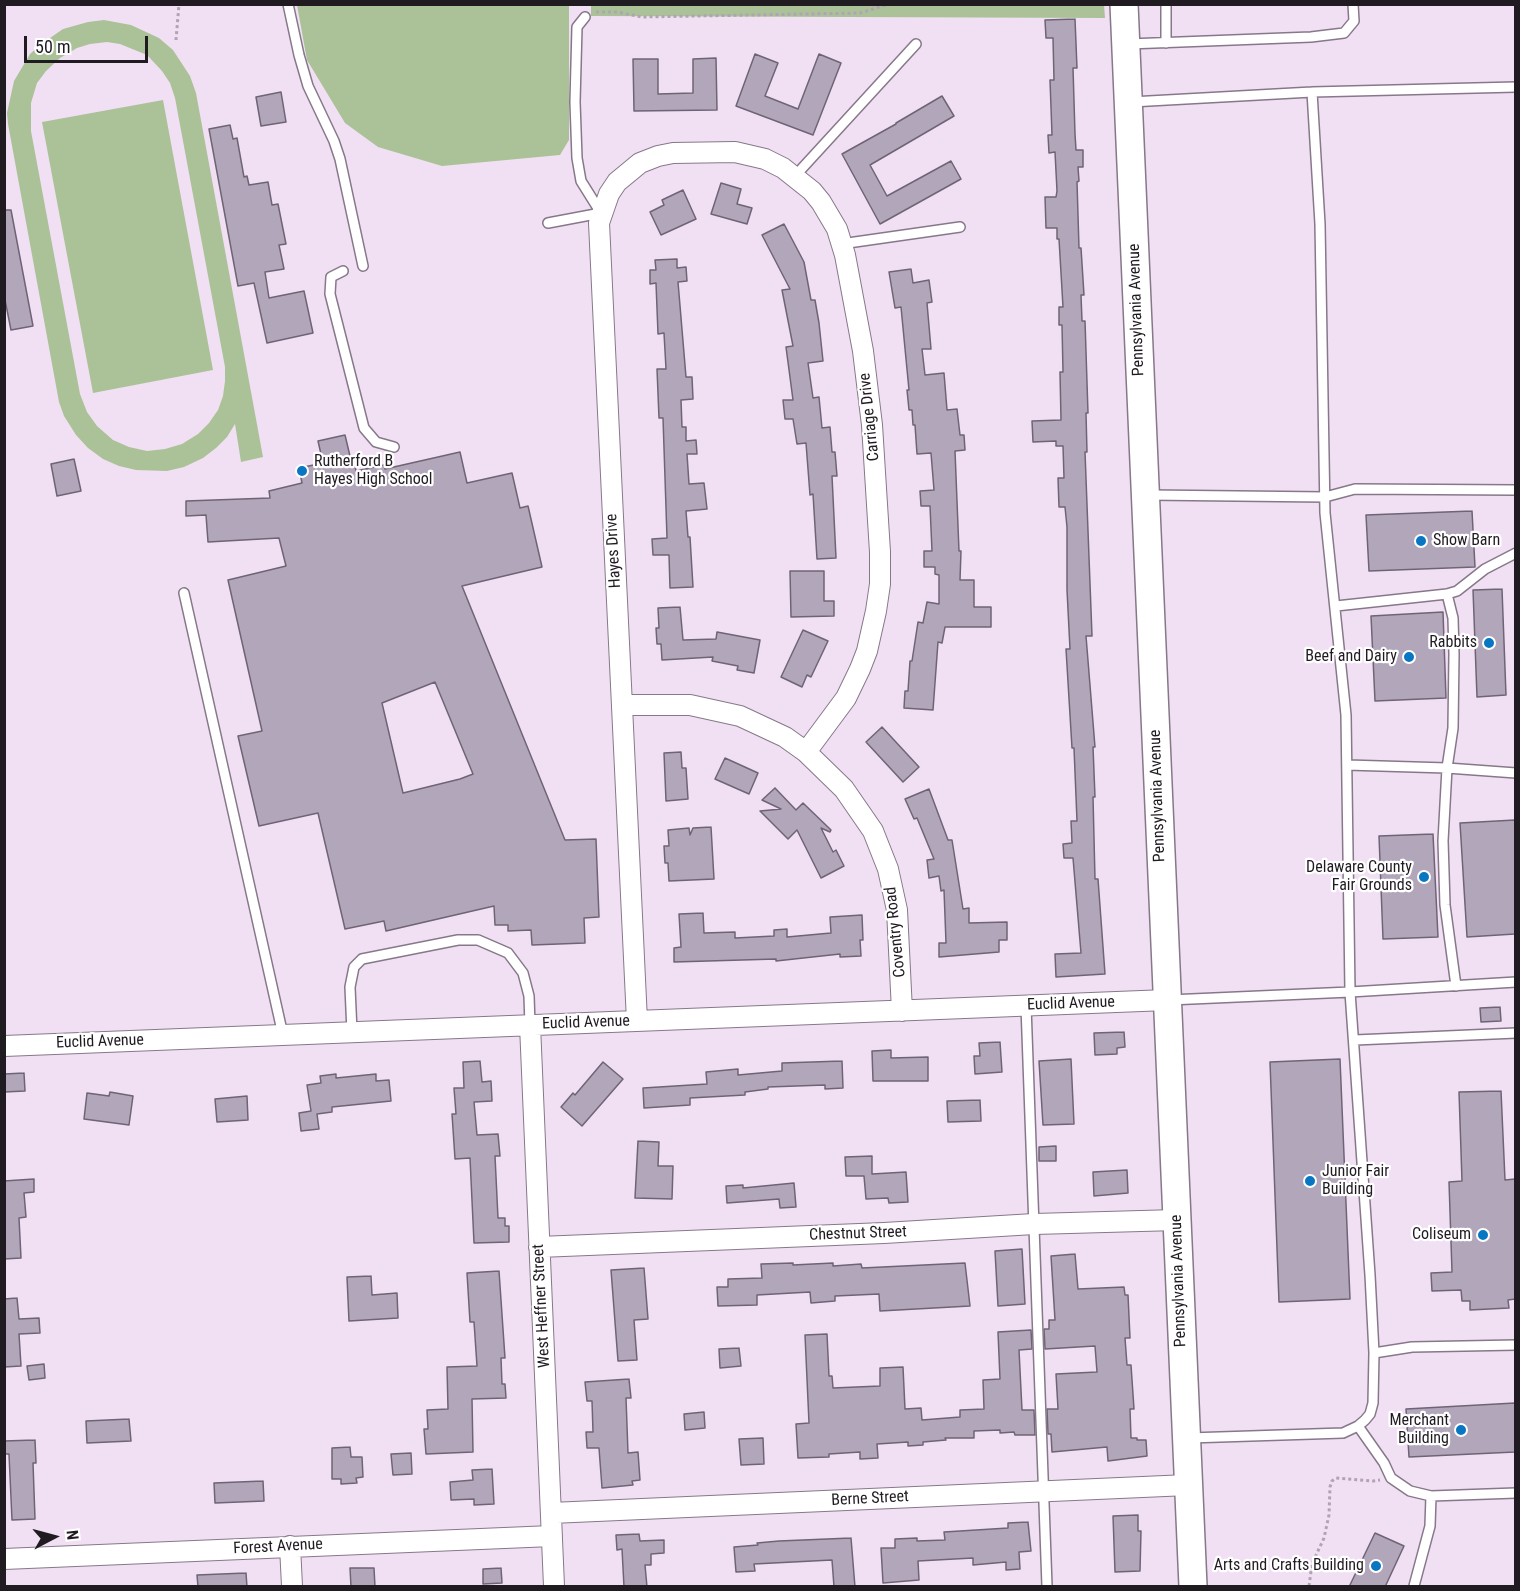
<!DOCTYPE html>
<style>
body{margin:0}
#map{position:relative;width:1520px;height:1591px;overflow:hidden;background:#f1e0f3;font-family:"Roboto Condensed",sans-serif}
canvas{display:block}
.frame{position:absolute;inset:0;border:6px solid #201a21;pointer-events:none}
.north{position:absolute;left:24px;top:1507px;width:60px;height:60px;-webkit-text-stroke:4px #fff;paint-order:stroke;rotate:84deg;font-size:16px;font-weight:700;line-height:24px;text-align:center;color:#201a21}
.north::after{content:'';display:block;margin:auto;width:21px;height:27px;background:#201a21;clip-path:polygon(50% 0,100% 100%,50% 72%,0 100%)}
.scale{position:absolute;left:24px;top:36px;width:124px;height:27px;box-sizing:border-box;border:3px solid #201a21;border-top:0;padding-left:8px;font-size:18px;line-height:21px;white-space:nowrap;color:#201a21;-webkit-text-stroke:4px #fff;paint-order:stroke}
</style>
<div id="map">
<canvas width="1520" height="1591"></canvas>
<div class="frame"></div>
<div class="north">N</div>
<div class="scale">50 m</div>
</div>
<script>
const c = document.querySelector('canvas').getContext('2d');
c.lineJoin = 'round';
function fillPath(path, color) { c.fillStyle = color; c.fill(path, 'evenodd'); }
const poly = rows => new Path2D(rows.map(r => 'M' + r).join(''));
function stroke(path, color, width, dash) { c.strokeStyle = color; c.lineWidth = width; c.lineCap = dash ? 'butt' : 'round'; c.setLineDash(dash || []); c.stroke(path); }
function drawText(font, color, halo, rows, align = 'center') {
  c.font = font + ' "Roboto Condensed",sans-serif'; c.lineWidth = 4.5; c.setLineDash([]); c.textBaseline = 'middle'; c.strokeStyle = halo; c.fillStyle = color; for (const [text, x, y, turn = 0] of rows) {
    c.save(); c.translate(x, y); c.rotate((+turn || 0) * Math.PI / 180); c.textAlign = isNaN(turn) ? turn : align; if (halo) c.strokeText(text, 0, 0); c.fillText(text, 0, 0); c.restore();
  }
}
fillPath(poly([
 [1104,4,1105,18,591,16,591,5],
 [297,5,569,5,569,140,560,155,442,166,378,147,345,123,307,60],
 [104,20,131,25,159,38,173,50,190,76,196,93,263,457,241,462,235,424,227,437,216,448,203,458,184,467,167,471,136,470,119,466,103,459,88,448,76,435,64,416,59,402,8,124,7,113,14,81,30,54,40,45,63,29,88,22],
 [107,42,120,44,147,55,162,71,170,83,175,98,225,367,225,381,223,396,218,410,209,423,198,434,182,444,165,449,147,451,129,447,113,440,97,426,87,412,80,394,31,131,31,103,37,83,46,71,60,58,77,48,90,44],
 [163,100,213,370,93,393,42,122]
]), '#abc298');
const building = poly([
 [1075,19,1077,68,1073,68,1075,134,1076,150,1083,150,1083,167,1078,167,1079,181,1077,182,1079,248,1081,248,1084,295,1081,295,1082,321,1085,321,1088,413,1086,413,1087,452,1085,452,1092,636,1086,636,1095,747,1093,747,1095,797,1093,797,1095,879,1098,879,1105,974,1056,977,1055,954,1081,953,1073,858,1064,858,1063,844,1072,843,1071,821,1077,821,1074,748,1072,748,1066,649,1070,649,1067,590,1067,527,1065,507,1059,507,1058,478,1064,478,1063,446,1056,446,1056,441,1033,442,1032,421,1061,420,1060,372,1063,372,1062,325,1059,325,1059,307,1063,307,1059,239,1057,239,1057,228,1046,228,1045,197,1056,197,1057,191,1055,152,1049,153,1048,135,1052,135,1050,80,1054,80,1053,38,1046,38,1045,20,1075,19],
 [755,54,778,63,765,96,798,109,819,54,841,63,813,135,736,106,755,54],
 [716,58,717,110,634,111,633,59,658,59,658,94,693,93,693,59,716,58],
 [281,92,286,122,261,126,256,97,281,92],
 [942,96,954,116,870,165,887,196,951,161,961,179,880,224,842,154,896,124,896,123,942,96],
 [230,125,233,139,237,138,244,177,247,176,249,185,268,182,272,205,278,204,286,244,279,245,284,269,265,272,269,298,304,291,313,333,267,343,254,283,238,286,209,129,230,125],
 [721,183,741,189,737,204,752,208,747,224,711,214,721,183],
 [683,190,696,219,661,235,650,212,664,205,662,200,683,190],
 [4,210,11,210,33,326,11,330,4,295,4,210],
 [784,224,804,262,811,300,815,300,819,323,823,361,808,363,813,398,819,397,822,428,830,427,832,452,835,452,837,476,832,476,836,558,817,559,813,494,810,495,806,443,797,444,793,419,785,419,783,400,793,400,786,347,793,346,782,290,790,289,762,235,784,224],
 [677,259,677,268,686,267,687,281,678,282,686,377,692,377,693,399,681,400,682,427,686,427,686,441,696,440,697,454,687,454,689,484,704,483,707,509,686,511,688,537,690,537,693,587,670,588,669,555,653,555,652,539,667,538,663,418,659,418,657,369,666,369,664,333,658,334,656,283,650,284,650,270,656,270,655,260,677,259],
 [911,269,913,283,929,280,932,302,927,303,931,349,922,349,925,375,944,373,947,410,957,409,960,435,964,435,965,450,955,451,959,551,961,551,960,580,974,580,974,607,991,607,991,627,945,627,942,643,938,642,933,710,904,708,905,691,908,691,910,661,912,661,918,622,923,623,927,602,939,604,939,575,935,574,935,567,924,567,924,551,932,551,930,506,921,506,920,491,934,490,931,453,917,454,915,425,913,425,912,410,909,410,907,390,909,390,901,307,895,308,889,272,911,269],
 [345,435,350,456,353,456,356,471,384,465,385,469,460,452,467,483,512,473,520,508,528,506,542,567,462,586,565,840,596,839,599,917,584,918,585,943,532,945,531,930,508,931,508,925,495,925,494,906,386,931,384,921,345,929,318,813,259,826,238,736,262,731,228,580,286,566,279,538,208,542,206,515,186,516,186,501,270,498,269,491,302,483,299,468,323,463,318,441,345,435],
 [435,682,473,774,460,779,403,793,382,703,435,682],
 [74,459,81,491,57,496,51,464,74,459],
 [1472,511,1475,567,1369,571,1366,515,1472,511],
 [790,571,824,571,824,601,834,601,834,616,791,617,790,571],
 [1502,589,1506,695,1477,697,1473,590,1502,589],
 [680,607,683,640,716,639,717,632,760,640,754,673,737,670,738,666,712,661,713,657,662,660,661,644,657,644,656,628,659,628,658,608,680,607],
 [1443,612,1446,698,1375,701,1371,616,1443,612],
 [803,630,828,641,811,677,807,675,802,687,781,677,803,630],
 [882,727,919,767,903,782,866,742,882,727],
 [681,752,682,768,686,768,688,799,666,801,664,753,681,752],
 [725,758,758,773,749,794,715,779,725,758],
 [775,788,796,810,803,803,831,830,830,832,821,828,833,852,836,850,844,866,821,878,797,830,788,839,760,811,781,809,762,800,775,788],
 [929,789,948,840,952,840,963,909,969,908,969,923,1007,922,1007,940,999,940,999,952,939,957,939,943,946,943,944,890,941,891,939,876,929,878,927,860,934,859,917,818,914,819,905,799,929,789],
 [1515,820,1515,934,1467,937,1460,823,1515,820],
 [711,827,714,879,669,881,668,863,665,863,664,846,669,846,668,830,689,828,690,835,693,828,711,827],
 [1433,834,1438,937,1383,939,1379,836,1433,834],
 [703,913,704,933,735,932,735,938,774,936,774,930,787,929,787,937,831,933,830,917,862,915,863,940,860,940,861,956,840,957,840,954,776,961,776,959,674,962,674,948,681,947,679,914,703,913],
 [1500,1007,1501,1021,1481,1022,1480,1008,1500,1007],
 [1124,1032,1125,1047,1117,1048,1117,1054,1095,1055,1094,1033,1124,1032],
 [1000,1042,1002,1072,975,1074,974,1056,980,1056,979,1043,1000,1042],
 [891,1050,891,1058,928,1057,928,1081,873,1081,872,1051,891,1050],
 [1071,1059,1074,1124,1043,1125,1039,1061,1071,1059],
 [1340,1059,1350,1299,1279,1302,1270,1062,1340,1059],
 [480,1061,482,1082,491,1081,492,1101,474,1102,477,1135,498,1134,500,1156,495,1156,498,1218,505,1218,505,1226,509,1226,509,1242,474,1243,470,1158,455,1159,452,1114,456,1114,454,1088,464,1088,463,1062,480,1061],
 [842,1061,843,1088,825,1089,825,1085,768,1087,768,1089,745,1092,745,1095,690,1098,690,1105,644,1108,643,1088,707,1084,706,1072,738,1069,738,1075,782,1071,782,1063,842,1061],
 [603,1062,623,1079,582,1126,561,1107,573,1093,575,1095,603,1062],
 [24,1073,25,1091,4,1092,4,1074,24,1073],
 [336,1074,336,1078,376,1074,376,1081,389,1080,391,1101,332,1107,332,1112,317,1114,319,1129,301,1131,299,1113,311,1111,307,1085,321,1083,320,1076,336,1074],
 [1501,1091,1505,1180,1515,1179,1515,1299,1508,1300,1509,1308,1470,1310,1470,1301,1462,1301,1461,1290,1432,1291,1431,1273,1452,1272,1449,1182,1462,1181,1459,1092,1501,1091],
 [110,1092,133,1096,129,1125,84,1119,87,1093,109,1096,110,1092],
 [247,1096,248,1120,217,1122,215,1099,247,1096],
 [980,1100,981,1121,948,1122,947,1101,980,1100],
 [638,1141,659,1142,658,1166,673,1166,672,1199,635,1198,638,1141],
 [1056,1146,1056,1161,1039,1161,1039,1147,1056,1146],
 [872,1156,872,1174,906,1172,908,1202,889,1203,888,1198,866,1199,864,1176,846,1176,845,1157,872,1156],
 [1127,1170,1128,1193,1094,1196,1093,1172,1127,1170],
 [34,1179,34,1192,24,1193,26,1217,19,1218,21,1258,4,1259,4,1181,34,1179],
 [794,1183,796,1207,780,1208,779,1199,727,1203,726,1186,743,1185,743,1188,794,1183],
 [1022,1249,1025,1304,998,1306,995,1251,1022,1249],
 [1075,1254,1078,1289,1124,1287,1125,1295,1128,1295,1130,1338,1125,1338,1127,1365,1131,1365,1134,1409,1130,1409,1131,1438,1137,1438,1137,1440,1146,1440,1147,1456,1108,1461,1107,1447,1052,1452,1051,1434,1048,1434,1047,1409,1058,1409,1056,1374,1097,1372,1095,1346,1045,1349,1044,1329,1049,1329,1049,1320,1055,1320,1051,1256,1075,1254],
 [793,1263,793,1265,833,1263,833,1266,861,1264,862,1268,965,1263,970,1306,880,1311,879,1294,835,1296,835,1301,811,1303,810,1292,757,1295,757,1305,718,1306,717,1287,728,1287,728,1279,762,1278,761,1264,793,1263],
 [644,1268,648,1319,634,1320,637,1360,618,1361,611,1270,644,1268],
 [499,1271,505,1358,501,1358,502,1384,505,1384,506,1398,472,1399,473,1452,426,1454,424,1429,428,1429,427,1410,448,1409,447,1367,477,1366,474,1322,470,1322,467,1273,499,1271],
 [371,1276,372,1295,397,1293,398,1318,349,1321,347,1277,371,1276],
 [17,1298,19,1319,39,1318,40,1333,19,1334,21,1366,4,1367,4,1299,17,1298],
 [1031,1330,1032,1349,1019,1350,1022,1410,1034,1410,1035,1435,1015,1435,1014,1432,1000,1433,1000,1430,974,1431,974,1438,945,1438,946,1440,923,1442,923,1445,908,1446,908,1442,877,1444,878,1458,860,1459,860,1452,829,1454,829,1457,798,1458,796,1424,809,1423,805,1335,827,1334,829,1376,832,1376,833,1388,880,1386,880,1368,903,1367,905,1409,921,1408,922,1420,960,1417,960,1410,984,1409,983,1380,1000,1379,998,1332,1031,1330],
 [739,1348,741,1366,720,1368,719,1349,739,1348],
 [44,1364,45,1378,29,1380,27,1366,44,1364],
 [629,1379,631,1398,626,1398,628,1453,638,1452,640,1480,632,1481,633,1485,602,1488,599,1448,587,1448,586,1432,593,1432,592,1401,587,1401,585,1382,629,1379],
 [1515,1403,1515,1452,1409,1457,1406,1409,1515,1403],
 [704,1412,705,1428,685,1430,684,1414,704,1412],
 [129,1419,131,1441,87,1443,86,1421,129,1419],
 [763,1438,764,1464,741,1465,739,1439,763,1438],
 [35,1440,36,1463,33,1463,35,1519,12,1520,9,1454,5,1454,4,1441,35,1440],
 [350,1447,351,1457,362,1457,363,1477,356,1478,357,1483,341,1484,341,1479,332,1479,332,1448,350,1447],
 [411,1453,412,1474,393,1475,391,1454,411,1453],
 [492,1469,494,1504,474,1505,474,1499,451,1500,450,1482,473,1480,472,1470,492,1469],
 [263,1481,264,1501,215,1503,214,1483,263,1481],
 [1138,1515,1138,1531,1141,1531,1140,1571,1115,1572,1113,1516,1138,1515],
 [1028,1522,1031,1551,1019,1552,1020,1569,1006,1570,1006,1562,973,1565,973,1558,918,1561,919,1580,883,1583,881,1548,895,1548,895,1539,917,1538,917,1541,945,1540,944,1532,1008,1528,1008,1523,1028,1522],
 [1375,1533,1404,1546,1385,1587,1349,1587,1375,1533],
 [639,1534,640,1541,664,1540,664,1553,651,1554,651,1565,645,1565,647,1587,624,1587,622,1549,617,1550,616,1535,639,1534],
 [851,1538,855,1587,834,1587,832,1560,754,1564,755,1571,736,1572,734,1547,758,1545,757,1543,779,1541,851,1538],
 [350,1568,374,1568,375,1587,351,1587,350,1568],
 [501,1568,502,1583,483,1584,483,1569,501,1568],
 [246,1573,247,1587,198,1587,197,1575,246,1573]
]);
fillPath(building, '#b2a6ba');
stroke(building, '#6f6476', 1.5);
const lane = poly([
 [288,4,299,55,308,86,334,141,340,159,363,266],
 [1166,4,1166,43],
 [1128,44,1311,37,1344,33,1354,21,1353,4],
 [1131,102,1312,92,1516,87],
 [795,176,916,44],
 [548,223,601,213,581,181,577,158,575,102,577,27,585,17],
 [841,244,960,227],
 [343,271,331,277,330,294,364,428,376,442,394,447],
 [1148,495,1325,497,1355,489,1516,490],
 [184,593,283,1035],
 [1447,594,1453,618,1454,654,1453,728,1447,768,1443,841,1445,905,1456,986],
 [1336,606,1447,594,1457,591,1485,569,1516,553],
 [1347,765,1447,768,1516,773],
 [1169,1000,1350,992,1516,982],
 [1026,1006,1047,1586],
 [352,1032,350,987,354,967,362,959,458,940,478,940,508,953,523,973,529,996,530,1025],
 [1355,1040,1516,1033],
 [1374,1353,1412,1347,1516,1345],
 [1358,1426,1384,1463,1391,1478,1410,1491,1431,1496,1516,1493],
 [1189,1438,1343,1433,1358,1426,1365,1420,1370,1414,1373,1403,1374,1353,1370,1275,1350,992,1346,715,1325,513,1320,224,1312,92],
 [1414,1586,1430,1526,1431,1496]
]);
const street = poly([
 [622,705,690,705,740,716,785,737,806,752,844,789,873,831,888,869,897,910,902,1011],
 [637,1021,599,223,609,194,617,182,640,163,658,156,673,153,735,152,765,159,783,168,812,191,821,202,837,229,845,255,863,351,872,425,880,552,880,584,876,611,867,651,860,669,846,698,806,752],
 [530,1025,554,1586],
 [4,1046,1167,1000],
 [539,1247,884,1233,1034,1224,1177,1220],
 [551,1513,1188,1485],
 [290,1546,292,1586],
 [4,1559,552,1536]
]);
const secondary = poly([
 [1124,4,1193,1586]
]);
stroke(lane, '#867889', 12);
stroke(street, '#867889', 22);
stroke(secondary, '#867889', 30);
stroke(poly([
 [596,12,617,12,642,17,860,13,889,4],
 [176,40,179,4],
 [1309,1586,1312,1564,1324,1538,1329,1515,1330,1487,1332,1481,1336,1478,1373,1481,1380,1480]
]), '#b0a3b2', 3, [3, 3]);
stroke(lane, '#fff', 9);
stroke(street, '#fff', 20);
stroke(secondary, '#fff', 27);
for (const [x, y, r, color] of [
 [302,471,6,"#0976c1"],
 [1421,541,6,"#0976c1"],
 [1489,643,6,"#0976c1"],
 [1409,657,6,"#0976c1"],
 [1424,877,6,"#0976c1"],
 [1310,1181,6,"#0976c1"],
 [1483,1235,6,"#0976c1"],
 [1461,1430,6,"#0976c1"],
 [1376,1566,6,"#0976c1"]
]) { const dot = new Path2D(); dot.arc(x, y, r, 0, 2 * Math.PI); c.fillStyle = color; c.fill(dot); stroke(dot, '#fff', 2); }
drawText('16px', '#201a21', '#fff', [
 ["Pennsylvania Avenue",1137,310,-92],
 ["Carriage Drive",870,417,-96],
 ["Hayes Drive",614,551,-93],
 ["Pennsylvania Avenue",1158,796,-92],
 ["Coventry Road",896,932,-96],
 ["Euclid Avenue",1071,1004,-2],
 ["Euclid Avenue",586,1023,-2],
 ["Euclid Avenue",100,1042,-2],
 ["Chestnut Street",858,1234,-2],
 ["Pennsylvania Avenue",1179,1281,-92],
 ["West Heffner Street",542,1306,-93],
 ["Berne Street",870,1499,-3],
 ["Forest Avenue",278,1547,-3]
]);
drawText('16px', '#201a21', '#fff', [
 ["Rutherford B",314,462,"left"],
 ["Hayes High School",314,480,"left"],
 ["Show Barn",1433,541,"left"],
 ["Rabbits",1477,643],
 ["Beef and Dairy",1397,657],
 ["Delaware County",1412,868],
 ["Fair Grounds",1412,886],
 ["Junior Fair",1322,1172,"left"],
 ["Building",1322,1190,"left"],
 ["Coliseum",1471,1235],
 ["Merchant",1449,1421],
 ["Building",1449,1439],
 ["Arts and Crafts Building",1364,1566]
], 'right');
</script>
